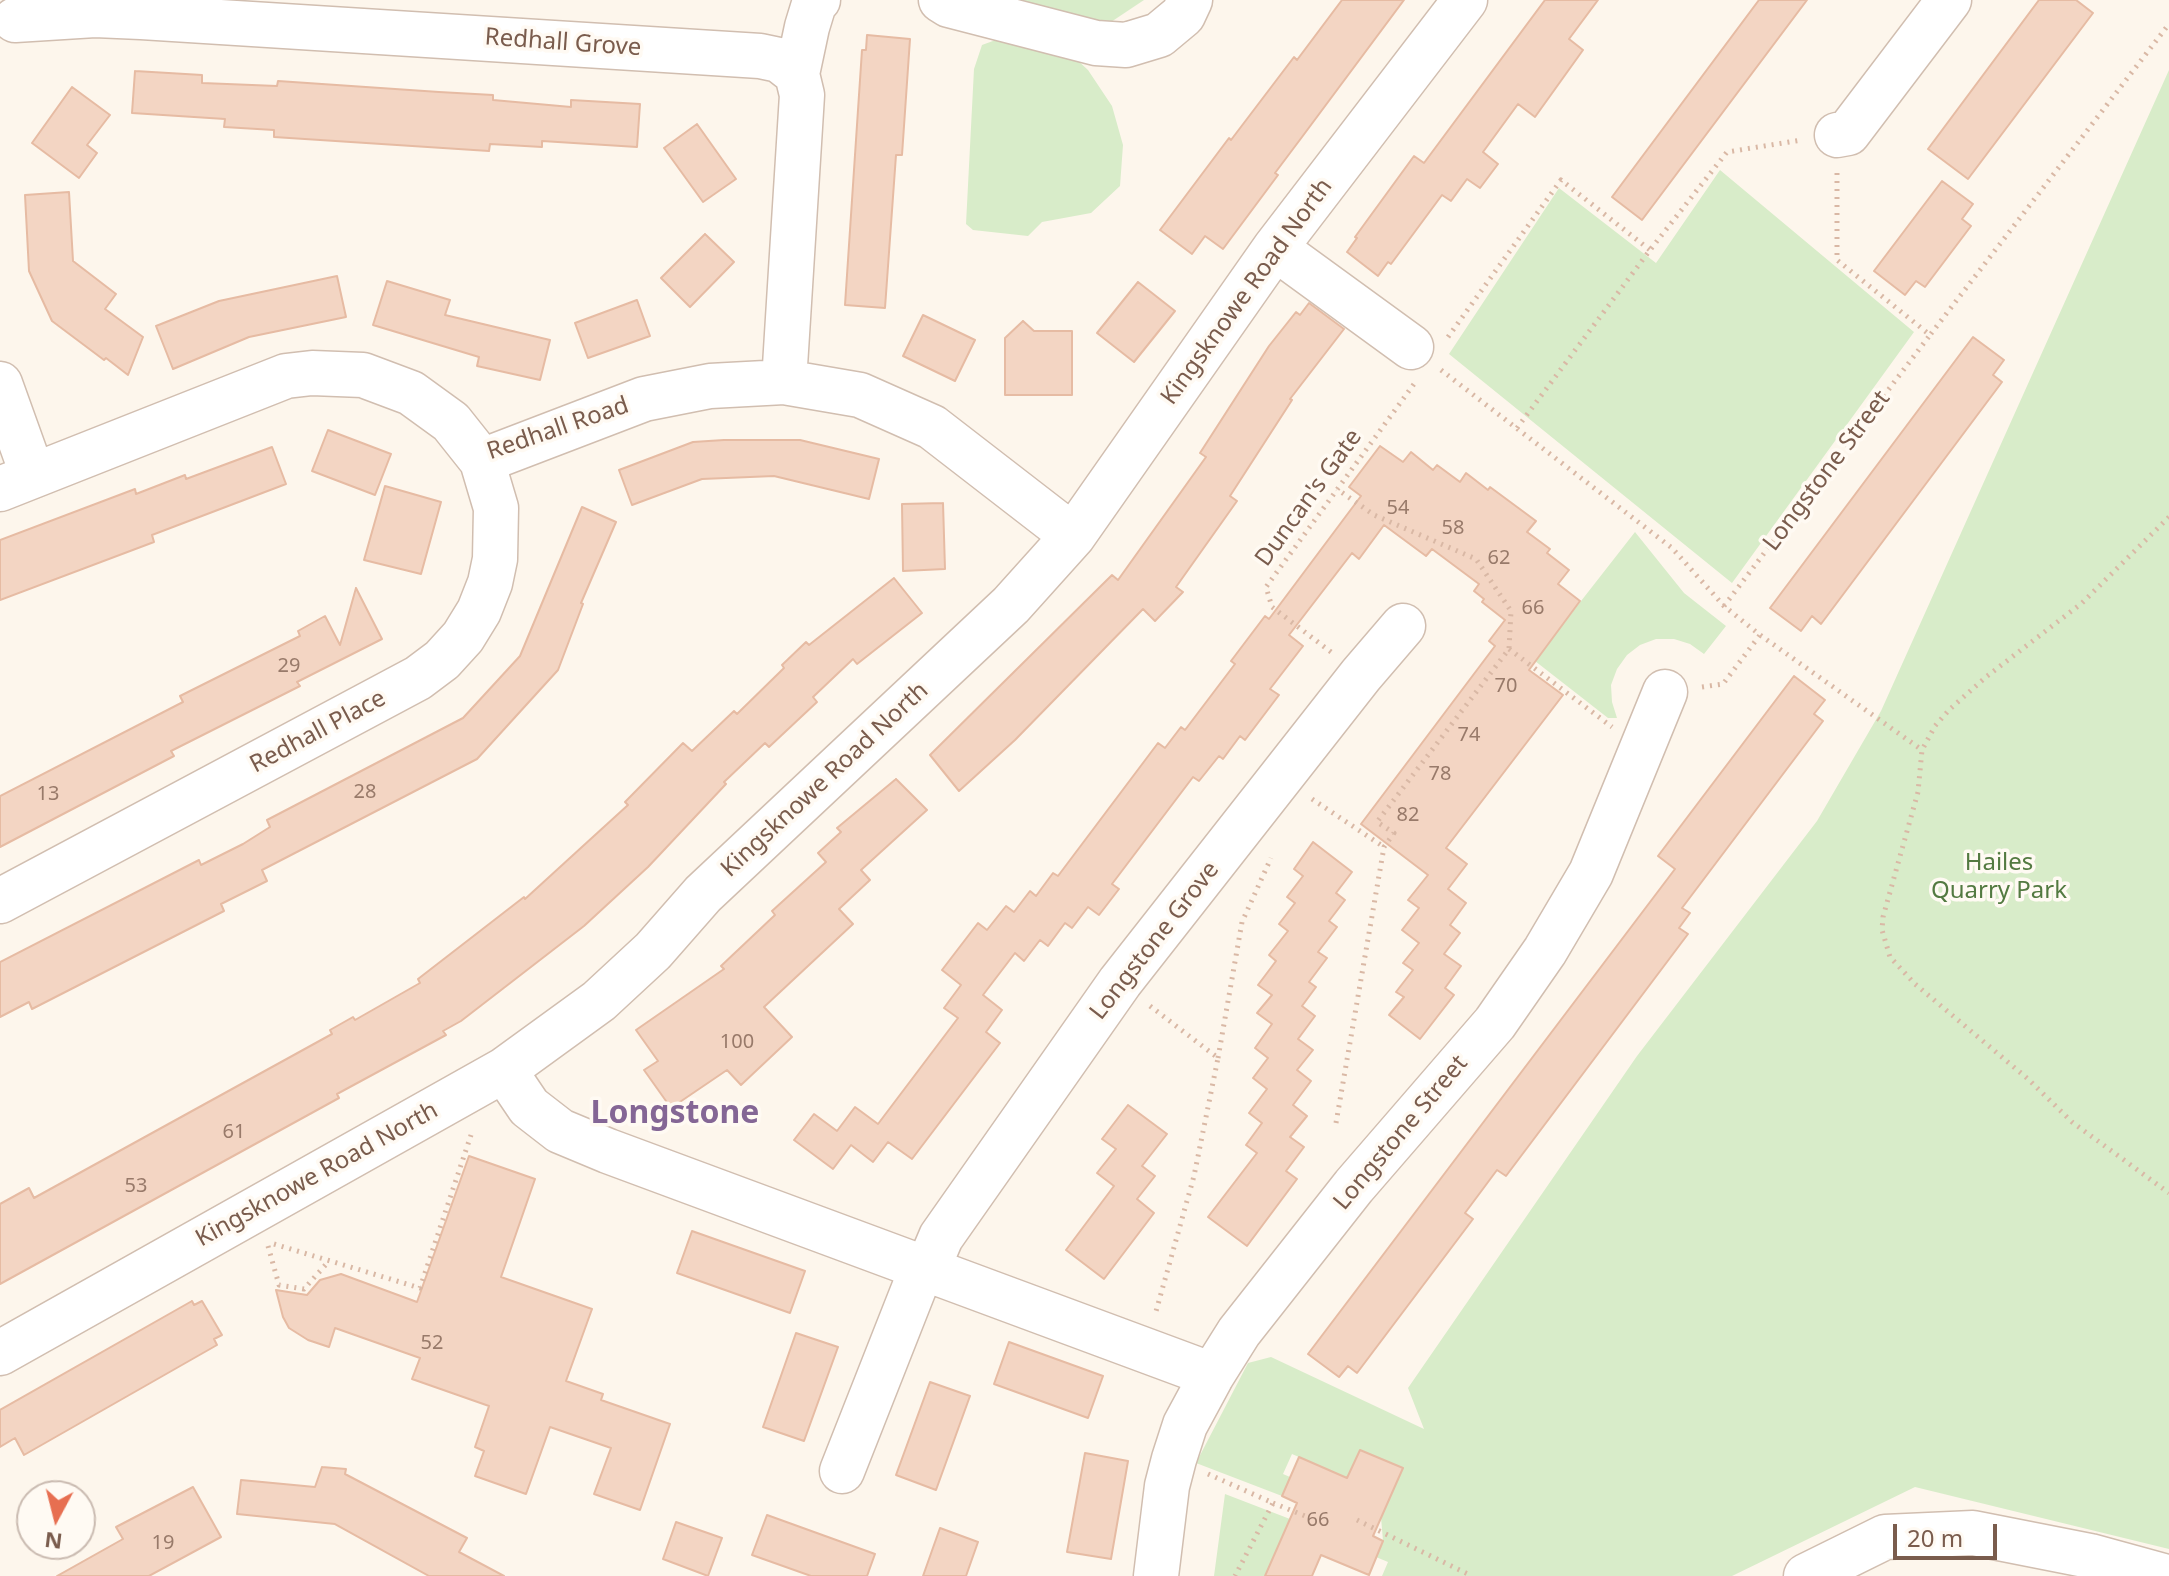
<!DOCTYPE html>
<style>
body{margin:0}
#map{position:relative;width:2169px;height:1576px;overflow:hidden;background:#fdf6ec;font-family:"Noto Sans",sans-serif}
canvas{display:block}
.north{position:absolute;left:16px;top:1480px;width:80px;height:80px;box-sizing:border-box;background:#fffaf3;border:2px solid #cabbb1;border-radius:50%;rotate:187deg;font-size:22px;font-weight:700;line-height:32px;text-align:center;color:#7a5c4d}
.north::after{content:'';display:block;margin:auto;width:28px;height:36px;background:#e76f51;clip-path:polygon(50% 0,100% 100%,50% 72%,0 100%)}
.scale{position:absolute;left:1893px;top:1524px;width:104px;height:36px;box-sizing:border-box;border:4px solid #7a5c4d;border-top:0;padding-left:10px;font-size:24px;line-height:28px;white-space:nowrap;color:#7a5c4d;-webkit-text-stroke:6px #fffaf3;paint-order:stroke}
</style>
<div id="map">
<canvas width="2169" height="1576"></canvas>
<div class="north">N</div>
<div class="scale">20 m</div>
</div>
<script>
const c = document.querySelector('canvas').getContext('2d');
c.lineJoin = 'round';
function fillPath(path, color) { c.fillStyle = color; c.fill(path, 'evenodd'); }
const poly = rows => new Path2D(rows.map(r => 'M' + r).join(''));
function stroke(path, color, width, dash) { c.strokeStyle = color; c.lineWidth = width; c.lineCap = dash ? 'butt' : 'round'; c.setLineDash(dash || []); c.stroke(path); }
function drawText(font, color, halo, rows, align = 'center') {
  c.font = font + ' "Noto Sans",sans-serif'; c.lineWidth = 7; c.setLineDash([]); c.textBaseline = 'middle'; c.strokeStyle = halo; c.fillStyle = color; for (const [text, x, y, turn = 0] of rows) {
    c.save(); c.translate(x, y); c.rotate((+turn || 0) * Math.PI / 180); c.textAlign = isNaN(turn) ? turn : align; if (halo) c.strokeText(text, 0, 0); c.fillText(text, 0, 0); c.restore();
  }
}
fillPath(poly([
 [1003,0,1144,0,1099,30],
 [1012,34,1063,47,1088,70,1112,106,1123,145,1120,186,1091,213,1042,222,1028,236,973,230,966,224,974,69,982,45],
 [2169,70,2169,1549,1915,1487,1732,1576,1382,1576,1388,1562,1376,1557,1383,1541,1381,1517,1402,1468,1360,1450,1347,1478,1292,1454,1283,1474,1290,1477,1282,1496,1196,1463,1248,1363,1271,1357,1424,1429,1408,1388,1637,1056,1817,821,1881,711],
 [1720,170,1914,332,1732,583,1449,354,1559,188,1656,263],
 [1635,532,1684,593,1726,626,1704,654,1690,644,1674,639,1656,639,1640,645,1627,655,1617,669,1611,685,1612,702,1617,718,1608,718,1526,654,1549,642],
 [1225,1494,1290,1519,1278,1576,1214,1576]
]), '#d8ecc9');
const building = poly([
 [1342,0,1404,0,1302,137,1275,173,1278,175,1223,249,1205,236,1192,254,1160,230,1229,138,1231,140,1294,57,1297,60,1342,0],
 [1545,0,1598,0,1569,39,1583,50,1535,117,1518,104,1483,152,1498,164,1480,188,1467,179,1451,201,1442,195,1391,264,1388,262,1378,276,1347,252,1357,238,1355,237,1414,156,1424,163,1545,0],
 [1759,0,1807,0,1642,220,1612,197,1759,0],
 [2039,0,2076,0,2093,13,1968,179,1928,149,2039,0],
 [867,35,910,39,902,155,896,155,885,308,845,305,862,50,866,50,867,35],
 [135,71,202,75,202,83,277,86,278,81,439,92,493,95,493,100,571,107,571,100,640,104,637,147,542,141,542,147,490,144,489,151,274,137,274,130,224,127,225,119,132,113,135,71],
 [72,87,110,115,87,145,97,153,79,178,32,143,72,87],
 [697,124,736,179,703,202,664,148,697,124],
 [1942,181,1973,204,1962,219,1971,226,1925,287,1916,281,1905,295,1874,271,1942,181],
 [69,192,73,261,116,294,105,309,143,337,128,375,106,358,104,360,52,321,29,271,25,195,69,192],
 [705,234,734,262,690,307,661,278,705,234],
 [337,276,346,317,249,337,173,369,156,326,219,301,337,276],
 [387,281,450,300,445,315,550,340,540,380,477,366,479,357,373,325,387,281],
 [1138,282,1175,311,1134,362,1097,333,1138,282],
 [637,300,650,336,588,358,575,323,637,300],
 [1309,303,1344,329,1290,399,1292,400,1230,496,1237,501,1176,587,1183,592,1155,621,1143,609,1015,740,959,791,930,755,1112,575,1118,580,1206,457,1200,453,1269,346,1296,312,1300,315,1309,303],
 [923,315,975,340,955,381,903,356,923,315],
 [1023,321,1034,331,1072,331,1072,395,1005,395,1005,338,1023,321],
 [1973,337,2004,360,1993,375,2002,382,1821,624,1812,616,1801,631,1770,608,1973,337],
 [328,430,391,454,375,495,312,471,328,430],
 [724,440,800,440,879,459,869,499,774,476,702,479,632,505,619,470,693,442,724,440],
 [1380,446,1403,462,1411,452,1433,470,1437,465,1460,482,1466,473,1488,490,1490,487,1536,521,1527,532,1550,549,1547,553,1569,570,1558,584,1580,601,1529,670,1563,695,1446,848,1467,864,1448,889,1466,903,1450,925,1460,933,1444,954,1461,966,1445,988,1454,995,1420,1039,1389,1015,1404,997,1396,992,1413,970,1403,963,1419,943,1402,930,1419,908,1408,900,1428,875,1361,824,1495,646,1489,641,1505,620,1482,602,1484,599,1474,591,1479,584,1432,549,1426,556,1384,525,1359,559,1352,553,1289,635,1303,646,1270,689,1279,695,1245,740,1240,736,1223,759,1219,756,1199,781,1193,777,1112,884,1119,889,1099,915,1088,907,1072,928,1065,923,1048,946,1040,940,1024,961,1015,953,983,995,1002,1010,986,1032,1000,1043,912,1159,888,1142,873,1162,851,1145,833,1169,794,1140,814,1114,837,1131,855,1107,878,1124,958,1018,944,1008,961,985,942,970,978,923,987,930,1006,906,1014,912,1030,891,1036,896,1053,873,1058,876,1158,743,1165,748,1181,727,1185,730,1235,664,1231,661,1265,616,1269,619,1361,496,1349,487,1380,446],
 [272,447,286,484,152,535,154,542,0,600,0,540,135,489,136,494,185,475,186,479,272,447],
 [385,486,441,502,421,574,364,560,385,486],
 [943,503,945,569,903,571,902,504,943,503],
 [582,507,616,522,581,603,583,604,558,670,477,759,262,870,267,881,221,904,224,911,32,1009,29,1002,0,1017,0,962,199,860,201,865,243,844,270,827,267,820,463,718,520,656,582,507],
 [894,578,922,613,857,664,853,659,813,697,817,702,769,747,765,743,724,782,726,784,648,867,584,926,461,1021,443,1031,446,1035,337,1094,339,1098,0,1284,0,1204,29,1188,34,1198,332,1034,330,1030,353,1017,355,1020,420,983,418,979,524,897,525,899,583,846,628,805,625,802,683,743,692,751,734,711,737,714,784,668,782,665,806,642,809,645,894,578],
 [356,588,382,639,297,682,300,686,171,751,174,756,0,847,0,796,183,702,180,696,300,636,298,631,325,616,340,645,356,588],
 [1794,676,1825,700,1814,714,1823,721,1682,908,1690,913,1679,928,1688,934,1506,1176,1497,1170,1465,1213,1473,1219,1357,1373,1348,1366,1339,1377,1308,1354,1675,869,1658,856,1794,676],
 [896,779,927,810,861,870,870,880,839,909,853,924,764,1007,792,1037,741,1085,727,1070,671,1108,644,1070,658,1061,636,1030,724,969,721,966,775,915,772,911,826,862,818,853,841,832,837,828,896,779],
 [1313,842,1352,872,1336,893,1345,900,1329,921,1337,927,1318,952,1327,958,1309,982,1316,987,1302,1006,1315,1016,1298,1039,1313,1050,1297,1070,1311,1081,1293,1105,1307,1116,1290,1137,1304,1147,1286,1171,1297,1179,1247,1246,1208,1217,1257,1153,1246,1145,1262,1123,1249,1113,1267,1089,1253,1078,1268,1058,1255,1048,1272,1024,1257,1013,1272,995,1258,985,1276,961,1269,955,1288,931,1279,924,1295,903,1287,897,1303,876,1294,869,1313,842],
 [1128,1105,1167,1134,1142,1166,1155,1176,1137,1199,1154,1213,1104,1279,1066,1250,1114,1186,1097,1173,1116,1149,1102,1139,1128,1105],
 [469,1156,535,1179,501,1277,592,1309,566,1381,603,1394,601,1400,670,1424,640,1510,594,1494,611,1448,550,1427,526,1494,475,1476,484,1451,475,1447,489,1406,412,1379,420,1358,335,1328,329,1347,308,1340,289,1328,283,1317,276,1290,307,1295,320,1280,341,1274,417,1302,469,1156],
 [692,1231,805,1271,790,1313,677,1273,692,1231],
 [192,1301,194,1305,202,1301,222,1335,214,1339,217,1345,24,1455,15,1438,0,1447,0,1410,192,1301],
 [796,1333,838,1347,804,1441,763,1427,796,1333],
 [1009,1342,1103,1376,1088,1418,994,1384,1009,1342],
 [930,1382,970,1396,936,1490,896,1475,930,1382],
 [1360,1450,1403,1468,1373,1536,1383,1541,1369,1575,1321,1555,1312,1576,1265,1576,1297,1503,1282,1496,1299,1457,1347,1478,1360,1450],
 [1085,1453,1128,1461,1111,1559,1067,1552,1085,1453],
 [322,1467,346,1469,345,1474,467,1538,459,1552,504,1576,429,1576,335,1524,237,1514,241,1480,315,1487,322,1467],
 [193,1487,221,1537,149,1576,57,1576,123,1539,116,1527,193,1487],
 [767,1515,875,1554,867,1576,811,1576,752,1555,767,1515],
 [676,1522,722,1538,708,1576,663,1559,676,1522],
 [940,1528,978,1542,966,1576,923,1576,940,1528]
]);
fillPath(building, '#f3d5c3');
stroke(building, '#e6bba3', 2);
const minor = poly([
 [941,0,949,5,1096,43,1126,45,1159,35,1183,15,1190,0],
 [15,20,95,15,141,17,760,56,779,60,797,74,802,95,784,382],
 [797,74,807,27,814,4,818,0],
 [1837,135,1848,133,1949,0],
 [1275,248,1411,347],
 [0,384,33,476],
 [0,489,286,376,312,373,363,375,411,393,451,422,482,461,644,399,710,386,784,382,860,395,932,427,1073,536],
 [0,901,418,678,442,660,463,637,479,611,490,583,495,559,496,508,482,461],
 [504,1070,529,1107,560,1131,608,1151,1212,1375],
 [927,1270,941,1237,1120,982,1361,675,1403,626],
 [0,1353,504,1070,599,1001,653,951,703,894,1011,605,1073,536,1275,248,1465,0],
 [842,1471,922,1268],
 [1156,1576,1167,1486,1174,1459,1185,1425,1212,1375,1239,1332,1354,1186,1495,1023,1545,951,1591,873,1665,692],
 [1806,1576,1885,1537,1973,1533,2090,1556,2163,1576]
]);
stroke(minor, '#d1beb0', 47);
stroke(poly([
 [1837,173,1837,260,1930,335,2169,24],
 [1448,337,1561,180,1650,250],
 [1441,370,1672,548,1724,606,1760,635,1922,750],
 [1517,428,1650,250,1727,152,1802,140],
 [2169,517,2082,603,1986,677,1950,709,1935,726,1922,750,1918,792,1883,917,1882,930,1890,957,1915,984,2028,1079,2072,1122,2169,1193],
 [1724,606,1930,335],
 [1509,649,1612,727],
 [1331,652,1272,607,1266,587,1414,384],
 [1702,687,1723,684,1760,635],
 [1312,799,1384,847],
 [1150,1006,1218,1058,1194,1176,1155,1315],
 [1218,1058,1242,922,1271,858],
 [1336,1123,1384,847,1394,833,1377,822,1509,649,1511,611,1476,559,1374,515,1337,489],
 [274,1244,420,1288,471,1135],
 [268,1246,279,1285,304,1289,329,1261],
 [1208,1474,1273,1503,1235,1576],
 [1273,1503,1310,1518],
 [1357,1520,1472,1576]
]), '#d9b8a5', 5, [2, 6]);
stroke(minor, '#fff', 44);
drawText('20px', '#987a6a', null, [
 ["54",1398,508],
 ["58",1453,528],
 ["62",1499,558],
 ["66",1533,608],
 ["29",289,666],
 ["70",1506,686],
 ["74",1469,735],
 ["78",1440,774],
 ["28",365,792],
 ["13",48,794],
 ["82",1408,815],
 ["100",737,1042],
 ["61",234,1132],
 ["53",136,1186],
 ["52",432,1343],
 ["66",1318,1520],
 ["19",163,1543]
]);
drawText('24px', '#7a5c4d', '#fffaf3', [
 ["Redhall Grove",563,43,4],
 ["Kingsknowe Road North",1247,292,-54],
 ["Redhall Road",558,429,-19],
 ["Longstone Street",1827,471,-53],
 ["Duncan's Gate",1309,498,-54],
 ["Redhall Place",318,732,-28],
 ["Kingsknowe Road North",825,780,-43],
 ["Longstone Grove",1155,941,-52],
 ["Longstone Street",1401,1133,-50],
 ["Kingsknowe Road North",317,1175,-29]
]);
drawText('24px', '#537a41', '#fffaf3', [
 ["Hailes",1999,863],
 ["Quarry Park",1999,891]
]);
drawText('bold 32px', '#846695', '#fffaf3', [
 ["Longstone",675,1114]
]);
</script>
